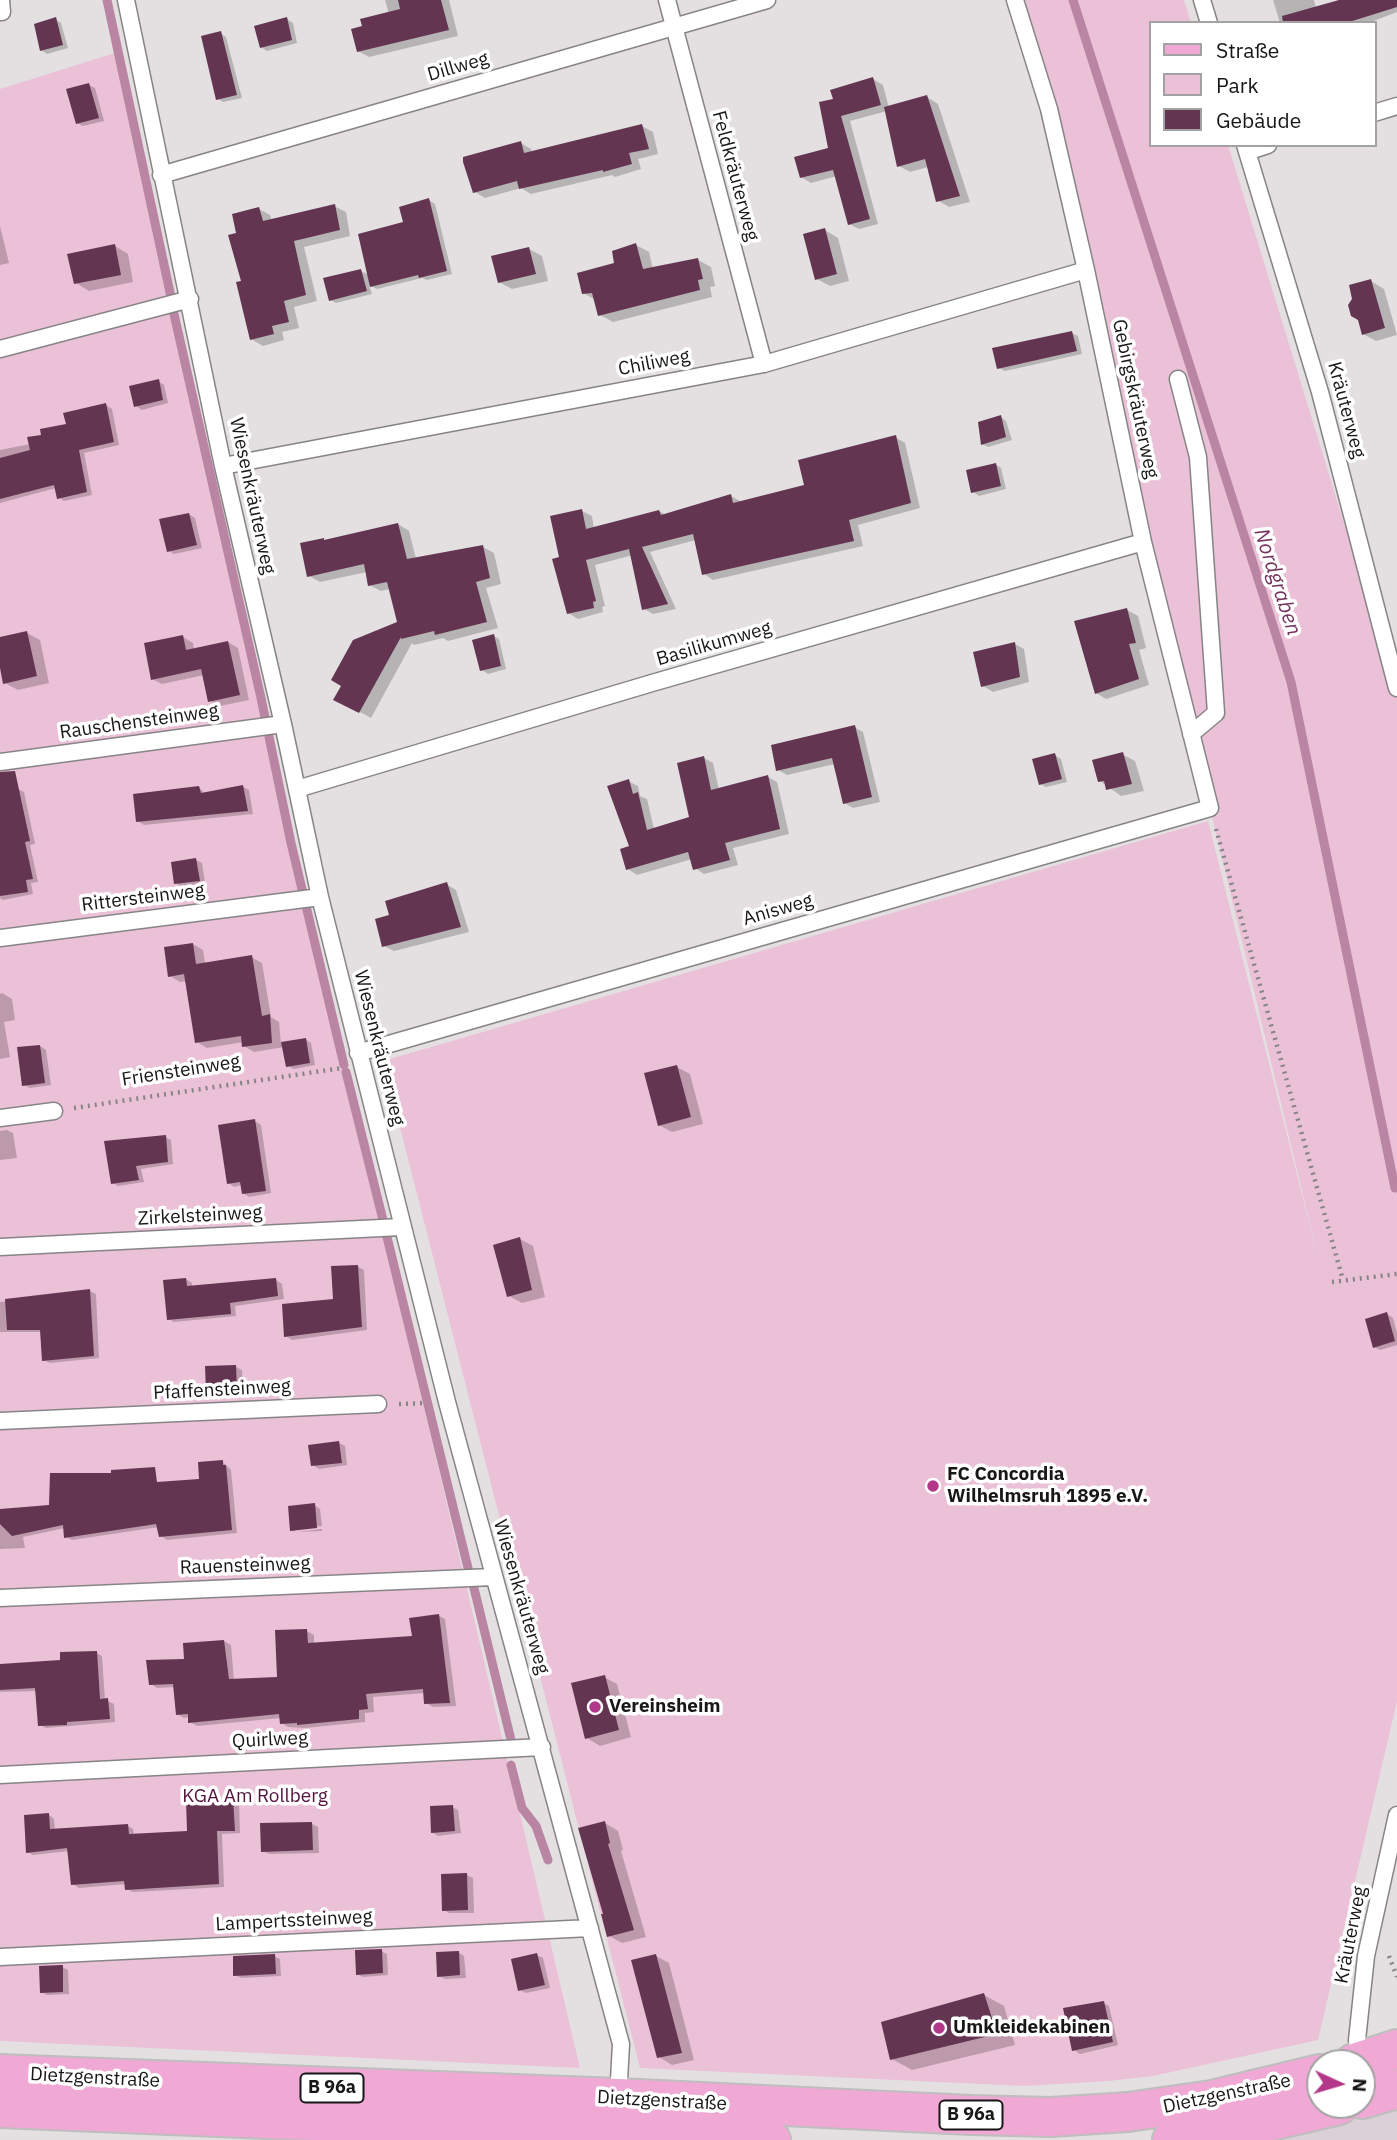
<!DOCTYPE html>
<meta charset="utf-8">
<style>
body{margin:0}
#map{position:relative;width:1397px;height:2140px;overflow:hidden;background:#e4e0e2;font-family:"IBM Plex Sans",sans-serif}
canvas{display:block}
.legend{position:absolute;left:1149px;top:21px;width:228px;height:126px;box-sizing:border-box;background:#fff;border:2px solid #a3a2a2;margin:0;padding:9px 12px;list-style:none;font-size:21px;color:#181617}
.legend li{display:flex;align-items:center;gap:14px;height:35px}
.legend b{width:35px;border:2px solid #a3a2a2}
.north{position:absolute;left:1306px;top:2049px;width:70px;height:70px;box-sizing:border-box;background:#fff;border:2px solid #a3a2a2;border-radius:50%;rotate:94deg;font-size:19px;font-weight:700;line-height:28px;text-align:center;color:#181617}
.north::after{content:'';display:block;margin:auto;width:24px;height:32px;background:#b33889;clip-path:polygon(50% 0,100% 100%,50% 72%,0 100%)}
</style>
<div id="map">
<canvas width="1397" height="2140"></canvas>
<ul class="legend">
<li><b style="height:9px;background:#efa9d4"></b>Straße</li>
<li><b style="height:19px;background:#ebc1d8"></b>Park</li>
<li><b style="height:19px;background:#633551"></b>Gebäude</li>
</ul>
<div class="north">N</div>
</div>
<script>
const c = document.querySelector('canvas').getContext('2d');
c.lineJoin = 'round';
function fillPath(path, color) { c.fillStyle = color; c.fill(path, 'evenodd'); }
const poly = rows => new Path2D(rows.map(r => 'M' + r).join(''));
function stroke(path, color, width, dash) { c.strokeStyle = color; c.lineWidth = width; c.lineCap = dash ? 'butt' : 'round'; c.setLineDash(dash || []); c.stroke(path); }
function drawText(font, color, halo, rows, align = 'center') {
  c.font = font + ' "IBM Plex Sans",sans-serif'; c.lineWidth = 7; c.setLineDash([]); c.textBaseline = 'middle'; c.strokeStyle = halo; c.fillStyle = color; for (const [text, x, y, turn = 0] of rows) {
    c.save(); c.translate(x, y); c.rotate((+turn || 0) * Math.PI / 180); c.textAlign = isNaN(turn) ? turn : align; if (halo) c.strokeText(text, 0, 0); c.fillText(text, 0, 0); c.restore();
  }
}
fillPath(poly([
 [1397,2100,1397,2140,1236,2140]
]), '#dbd0d6');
fillPath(poly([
 [1015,0,1184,0,1191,23,1150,23,1150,145,1228,145,1397,696,1397,1701,1318,2040,1153,2076,1109,2081,1024,2086,640,2068,383,1061,1208,821,1320,1266,1210,808,1086,270],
 [118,52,291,843,580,2068,0,2041,0,89]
]), '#ebc1d8');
fillPath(poly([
 [385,0,449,0,458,36,369,57,358,51,389,14],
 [1273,0,1314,0,1316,8,1345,0,1397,0,1397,12,1371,22,1280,23],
 [55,19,61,23,68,48,47,54,41,50],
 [287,19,293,23,297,43,267,51,261,47],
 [220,33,226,37,242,98,223,102,218,99],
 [873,79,883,85,889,108,927,97,938,104,970,202,949,207,937,200,928,167,910,172,899,166,887,111,850,121,878,224,859,229,849,224,837,176,811,183,801,177,830,149,835,100],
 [89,85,95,88,104,121,83,126,77,123],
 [642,126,653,132,658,154,638,159,641,169,615,177,612,175,531,194,521,188,485,198,475,192,521,143,531,149,532,153],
 [429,200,435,204,452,274,427,280,422,278,377,289,369,285,372,294,336,303,330,300,361,271,369,275,405,223],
 [334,206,346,212,350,236,304,247,317,301,294,307,299,328,282,332,284,340,263,346,251,339,243,282,259,209,270,215,272,221],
 [0,226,9,263,0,265],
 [825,230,838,238,849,281,830,286,817,279],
 [636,245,649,252,653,269,698,260,711,267,715,286,710,287,712,297,613,322,600,315,596,300,583,293],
 [115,246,128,254,133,282,89,291,76,283],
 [529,249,542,256,548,281,512,289,499,282],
 [1371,281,1384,289,1397,335,1376,341,1363,334],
 [1072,333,1078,336,1082,354,1005,371,999,368],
 [158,381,164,385,168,403,142,410,136,406],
 [106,405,112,409,119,445,84,453,92,495,64,501,58,497,56,488,0,503,0,450,30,444],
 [1001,417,1006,421,1012,440,988,447,982,444],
 [895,437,905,443,920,508,858,525,863,546,713,580,704,574,696,540,650,552,676,609,653,614,644,609,633,555,595,565,605,606,602,607,603,612,578,619,568,613,561,558,582,511,592,516,594,529,659,511,666,515,731,496,742,502,806,486],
 [995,464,1001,468,1006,489,979,496,973,492],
 [189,514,195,518,202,548,174,554,168,550],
 [398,524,409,531,416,559,483,547,494,553,501,584,486,588,498,628,448,641,443,638,414,645,412,643,371,718,336,699,399,623,390,589,381,591,369,585,367,572,320,582,309,576,326,541],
 [1127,610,1138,616,1146,648,1139,650,1149,685,1106,699,1096,693],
 [27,633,40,640,49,683,18,690,5,683,0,660,0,639],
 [494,636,499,639,506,669,488,674,482,670],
 [183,637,193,643,194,650,228,642,238,648,249,700,220,706,210,701,204,675,162,684,152,679],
 [1015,644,1024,649,1029,682,993,692,983,686],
 [854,727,863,732,880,802,853,808,844,803,835,764,787,775,778,770],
 [1122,754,1135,761,1144,791,1121,796,1100,781],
 [1055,755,1061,759,1067,782,1046,787,1040,784],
 [704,758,713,763,719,790,768,777,777,782,789,834,733,848,738,865,704,874,695,868,692,859,637,875,628,869,631,848,628,781,638,786,640,796,647,799,654,829,691,819],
 [199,787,205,794,243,787,249,790,253,814,144,825,138,821],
 [18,789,24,792,35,844,30,845,38,882,31,883,33,894,3,900,0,898,0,792],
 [196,860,202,863,205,883,182,887,176,883],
 [446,884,456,890,469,932,394,951,384,946,391,916],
 [193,944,203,950,205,964,251,957,262,963,271,1017,279,1022,281,1044,305,1039,311,1043,315,1065,294,1069,288,1066,284,1047,254,1052,244,1046,243,1042,207,1048,197,1042,187,981,180,982,170,976],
 [2,993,12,999,15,1020,4,1022,10,1057,0,1059,0,994],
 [40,1046,46,1050,51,1085,30,1088,24,1085],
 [677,1067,690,1074,703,1124,672,1132,659,1125],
 [255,1121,261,1125,271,1193,249,1197,243,1193,242,1185,234,1187,229,1183],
 [7,1130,13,1133,17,1158,0,1160,0,1131],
 [165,1137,171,1140,173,1164,141,1169,144,1182,118,1186,112,1182],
 [520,1239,533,1246,545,1297,522,1303,509,1296],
 [358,1267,364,1270,367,1330,292,1340,286,1336,335,1300],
 [186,1279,192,1283,192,1287,276,1280,282,1284,284,1299,235,1306,236,1316,174,1322,169,1319],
 [90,1291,96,1294,99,1358,50,1363,44,1360,42,1332,0,1332,0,1302],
 [1387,1314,1393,1318,1397,1333,1397,1345,1380,1350,1374,1347],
 [236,1367,242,1370,243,1392,214,1393,208,1390],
 [339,1443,345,1446,347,1465,319,1469,313,1465],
 [222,1461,231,1470,237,1533,167,1540,161,1536,159,1527,72,1540,66,1537,65,1528,23,1537,25,1548,0,1549,0,1510,141,1501,201,1481],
 [314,1505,320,1509,322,1526,295,1529,295,1532,292,1530],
 [322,1529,322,1531,296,1532],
 [439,1616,445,1619,456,1706,433,1707,426,1703,425,1693,373,1697,374,1712,365,1713,365,1722,305,1728,288,1727,282,1723,281,1718,197,1726,190,1722,190,1717,184,1718,177,1714,175,1687,157,1688,151,1684,185,1660,224,1641,231,1645,234,1681,279,1678,307,1631,314,1635,314,1644,414,1638],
 [96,1653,102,1656,105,1700,114,1704,115,1722,46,1728,40,1725,37,1691,0,1692,0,1665,62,1662],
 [604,1677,617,1684,631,1737,600,1746,587,1738],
 [233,1800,239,1803,240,1833,222,1834,224,1887,133,1892,127,1889,126,1884,79,1888,73,1884,69,1851,33,1855,28,1852,49,1815,54,1819,55,1830,128,1826,133,1829,134,1836,188,1833],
 [452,1807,458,1810,461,1833,438,1836,432,1832],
 [605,1823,618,1831,623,1850,621,1851,646,1937,622,1943,609,1936],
 [312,1824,318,1827,319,1853,269,1854,263,1851],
 [467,1875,473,1878,474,1913,449,1913,444,1910],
 [381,1951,387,1954,388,1975,363,1977,357,1974],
 [458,1952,464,1956,466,1978,445,1979,439,1976],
 [537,1955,543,1958,550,1988,526,1993,520,1990],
 [274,1956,280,1959,281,1976,241,1978,235,1975],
 [656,1956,669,1963,694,2060,672,2065,659,2057],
 [62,1967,68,1970,69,1994,47,1995,41,1992],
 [984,1995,1004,2006,1015,2045,912,2070,892,2059],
 [1103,2003,1109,2006,1118,2045,1080,2054,1074,2050]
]), '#0003');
stroke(poly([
 [107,0,171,297],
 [1073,0,1291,682,1395,1188],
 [174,314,261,698,291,843,344,1065],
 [346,1072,383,1220],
 [386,1233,469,1572],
 [473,1584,512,1744],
 [511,1765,522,1808,536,1826,548,1860]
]), '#ba85a3', 9);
fillPath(poly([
 [398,0,441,0,449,30,357,52,351,29,362,26,360,19,400,9],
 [1339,0,1397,0,1397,7,1346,23,1283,23,1282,16],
 [56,17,63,45,40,51,34,24],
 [287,17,292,40,260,48,254,26],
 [221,31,237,95,216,100,201,36],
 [873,77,881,105,841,116,870,219,848,225,833,170,800,178,794,157,828,148,819,102,833,99,830,90],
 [89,83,99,118,76,124,66,89],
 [927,95,960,196,936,202,925,159,897,167,884,107],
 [642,124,649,149,629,153,632,164,603,172,603,170,519,189,517,181,473,193,463,162,463,157,521,141,524,153],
 [429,198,447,271,419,278,418,275,370,287,358,234,403,222,399,207],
 [335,204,340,230,294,241,306,295,284,301,289,322,272,326,274,334,250,340,236,282,241,281,228,235,236,233,232,214,259,207,263,221],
 [825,228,837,274,815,280,803,234],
 [636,243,643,269,698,258,703,279,698,280,700,290,598,316,592,293,582,294,577,273,614,263,612,251],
 [115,244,121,275,74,284,67,254],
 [529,247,536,274,498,283,491,256],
 [361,269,367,291,329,301,323,278],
 [1371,279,1385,328,1362,335,1358,320,1351,316,1348,305,1352,299,1349,285],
 [1072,331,1077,351,997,369,992,348],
 [159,379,163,400,134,407,129,386],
 [106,403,114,442,79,450,87,492,57,499,54,485,0,499,0,458,30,450,27,437,41,435,40,429,66,424,63,413],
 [1001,415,1006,437,981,445,978,422],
 [896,435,911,503,849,520,854,541,702,575,693,534,642,547,668,604,642,610,629,549,586,560,596,601,593,602,594,608,567,614,552,559,559,557,550,516,582,509,586,529,659,510,661,515,731,494,733,503,804,485,798,460],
 [996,463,1001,486,971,493,966,470],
 [189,513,197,545,167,552,159,519],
 [398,523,407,559,483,545,490,578,476,582,487,622,435,635,434,631,401,639,401,637,359,713,333,700,341,686,331,680,353,640,397,622,387,582,368,586,364,564,307,577,300,543,324,538,324,540],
 [1127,608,1136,643,1129,644,1139,679,1095,694,1074,621],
 [27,631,37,676,3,684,0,668,0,637],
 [494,634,501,666,480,671,472,640],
 [183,635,186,650,228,641,240,695,208,702,201,669,151,680,144,643],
 [1015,642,1020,677,981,687,973,652],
 [855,725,872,797,843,804,832,758,776,771,771,745],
 [1123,752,1132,784,1106,790,1104,781,1098,782,1092,760],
 [1055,753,1062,779,1039,785,1032,759],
 [704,756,711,790,768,775,780,829,725,843,730,860,693,870,688,852,626,870,620,849,629,846,607,786,629,779,633,794,638,792,647,830,689,817,677,763],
 [15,771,30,841,25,842,33,879,26,880,28,892,0,896,0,772],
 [243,785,248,811,136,822,133,794,199,786,201,793],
 [196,858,200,881,174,884,171,862],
 [447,882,461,927,382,947,375,919,389,915,385,901],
 [193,943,196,964,252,955,262,1016,270,1014,272,1043,242,1047,241,1036,195,1043,184,974,168,977,164,947],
 [306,1038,310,1063,286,1067,281,1042],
 [40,1045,45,1083,22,1086,17,1047],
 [677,1065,691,1117,658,1126,644,1073],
 [255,1119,266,1191,242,1194,240,1182,227,1184,218,1125],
 [166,1135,168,1162,136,1166,139,1180,111,1184,104,1141],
 [520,1237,532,1290,507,1297,493,1245],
 [358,1265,362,1327,284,1337,282,1304,333,1299,331,1266],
 [186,1278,187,1286,276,1278,278,1296,230,1303,231,1314,167,1320,163,1280],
 [90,1289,94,1356,42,1361,40,1330,7,1330,5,1299],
 [1387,1312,1395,1341,1373,1348,1365,1319],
 [236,1365,237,1390,206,1391,205,1366],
 [339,1441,342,1463,311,1466,308,1445],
 [223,1460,223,1465,226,1465,232,1530,159,1537,156,1524,64,1538,63,1525,12,1536,0,1524,0,1509,49,1505,50,1473,111,1473,111,1470,155,1467,157,1482,199,1479,198,1462],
 [315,1503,317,1528,290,1531,288,1506],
 [439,1614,450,1703,424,1704,423,1689,366,1694,368,1709,359,1710,359,1719,297,1725,297,1723,280,1724,279,1714,188,1723,188,1714,176,1715,173,1684,149,1685,146,1660,184,1659,183,1643,224,1640,229,1679,277,1677,275,1630,307,1629,308,1643,412,1636,409,1618],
 [97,1651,100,1699,108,1698,110,1719,67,1722,67,1725,38,1726,35,1688,0,1690,0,1664,60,1660,60,1652],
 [605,1675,619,1730,585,1739,571,1683],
 [233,1798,235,1831,217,1831,219,1884,125,1890,124,1881,71,1885,67,1848,26,1853,24,1815,49,1813,50,1829,128,1824,129,1834,187,1831,186,1800],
 [453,1805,455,1831,431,1833,430,1806],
 [605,1821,610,1843,608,1844,634,1930,607,1937,601,1914,603,1914,578,1828],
 [312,1822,313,1850,261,1852,260,1823],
 [467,1873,468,1910,442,1911,441,1874],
 [382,1949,383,1973,356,1975,355,1950],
 [459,1951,460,1975,437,1977,436,1952],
 [537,1953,545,1985,518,1991,511,1959],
 [275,1954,276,1974,233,1976,233,1956],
 [656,1954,682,2053,657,2058,631,1960],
 [61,1965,63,1965,63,1992,40,1993,39,1966],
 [984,1993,997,2034,890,2060,881,2022],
 [1104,2001,1113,2042,1072,2051,1063,2008]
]), '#633551');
const service = poly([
 [126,0,223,466,283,724,320,897,447,1402,621,2044,618,2098],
 [667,0,764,364],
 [1202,0,1209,23],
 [0,12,2,12,1,0],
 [1374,113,1397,106],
 [1245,145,1320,392,1397,688],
 [1247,152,1268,145],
 [161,175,767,0],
 [0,349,190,299],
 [1178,379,1198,457,1216,713,1191,734],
 [223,466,764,364,1086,270],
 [0,762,283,724],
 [297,789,652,683,1143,542],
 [0,938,320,897],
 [358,1053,1210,808,1143,542,1086,270,1049,109,1015,0],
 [0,1118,54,1111],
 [0,1247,401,1227],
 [0,1421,378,1404],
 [0,1598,493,1577],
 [0,1775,542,1747],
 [0,1957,590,1928],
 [1360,2061,1357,2040,1366,1956,1397,1815]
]);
const primary = poly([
 [1354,2063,1397,2049],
 [0,2074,618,2098,971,2115,1050,2117,1128,2112,1212,2100,1320,2074],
 [1362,2099,1397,2089],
 [0,2108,771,2140],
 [1172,2140,1207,2136,1339,2105]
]);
stroke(service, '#878486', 19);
stroke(primary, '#bebebe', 42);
stroke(poly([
 [1216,829,1343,1280],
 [74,1108,342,1068],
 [1332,1282,1397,1274],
 [399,1404,425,1403],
 [1389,1956,1397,1977]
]), '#878486', 4.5, [2, 5]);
stroke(service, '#fff', 16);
stroke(primary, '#efa9d4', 38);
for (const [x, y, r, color] of [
 [933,1486,7,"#b33889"],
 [595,1707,7,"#b33889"],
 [939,2028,7,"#b33889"]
]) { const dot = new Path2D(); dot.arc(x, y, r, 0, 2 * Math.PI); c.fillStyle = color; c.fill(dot); stroke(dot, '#fff', 2.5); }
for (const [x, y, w] of [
 [332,2088,63],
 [971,2115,63]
]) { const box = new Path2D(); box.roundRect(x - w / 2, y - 14.5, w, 29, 5); c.fillStyle = '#fff'; c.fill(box); stroke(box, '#181617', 2); }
drawText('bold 18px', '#181617', null, [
 ["B 96a",332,2088],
 ["B 96a",971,2115]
]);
drawText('19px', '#181617', '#fff', [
 ["Dillweg",458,67,-16],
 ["Feldkräuterweg",735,176,75],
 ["Chiliweg",654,363,-11],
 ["Gebirgskräuterweg",1135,399,78],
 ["Kräuterweg",1346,410,75],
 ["Wiesenkräuterweg",252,496,78],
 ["Basilikumweg",714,644,-16],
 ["Rauschensteinweg",139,722,-8],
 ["Rittersteinweg",143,898,-7],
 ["Anisweg",778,910,-16],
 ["Wiesenkräuterweg",379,1048,76],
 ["Friensteinweg",181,1071,-9],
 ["Zirkelsteinweg",200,1216,-3],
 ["Pfaffensteinweg",222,1390,-3],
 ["Rauensteinweg",245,1566,-2],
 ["Wiesenkräuterweg",521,1597,74],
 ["Quirlweg",270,1740,-3],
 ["Lampertssteinweg",294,1921,-3],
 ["Kräuterweg",1351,1935,-79],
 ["Dietzgenstraße",95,2078,3],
 ["Dietzgenstraße",1227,2094,-12],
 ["Dietzgenstraße",662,2101,3]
]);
drawText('bold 19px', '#181617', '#fff', [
 ["FC Concordia",947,1475],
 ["Wilhelmsruh 1895 e.V.",947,1497],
 ["Vereinsheim",609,1707],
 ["Umkleidekabinen",953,2028]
], 'left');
drawText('19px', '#53133e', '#fff', [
 ["KGA Am Rollberg",255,1797]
]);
drawText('italic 21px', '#75335c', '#fff', [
 ["Nordgraben",1277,582,72]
]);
</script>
